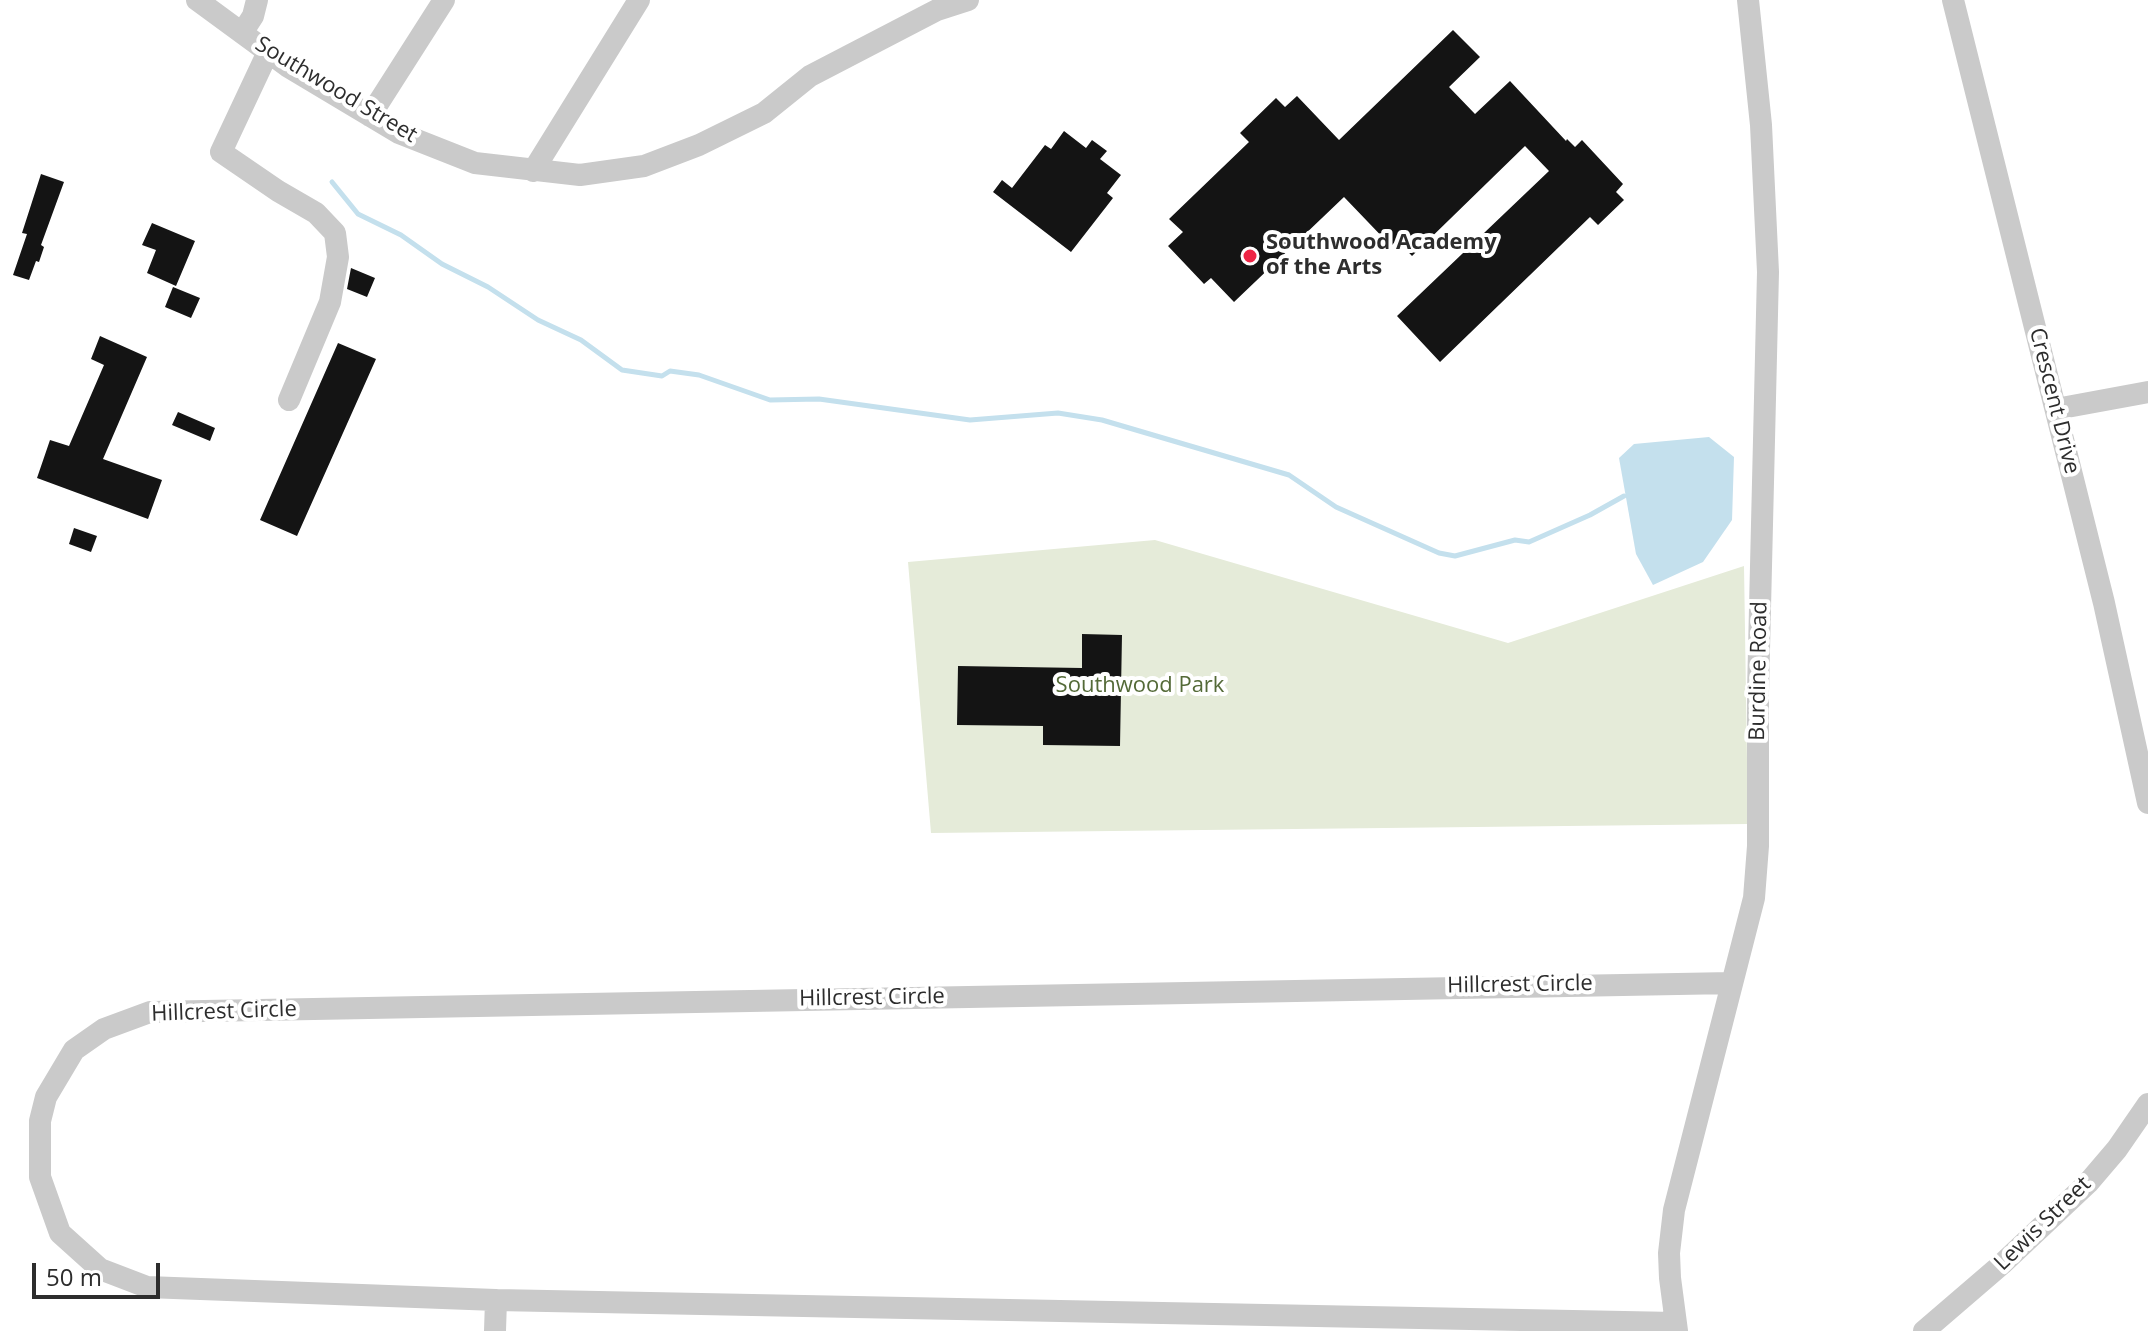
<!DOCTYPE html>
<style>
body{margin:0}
#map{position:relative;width:2148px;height:1331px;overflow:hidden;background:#fff;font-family:"Open Sans",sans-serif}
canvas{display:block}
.scale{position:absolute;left:32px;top:1263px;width:128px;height:36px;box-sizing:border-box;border:4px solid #2d2d2d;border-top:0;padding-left:10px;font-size:24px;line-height:28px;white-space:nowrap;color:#2d2d2d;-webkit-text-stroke:6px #fff;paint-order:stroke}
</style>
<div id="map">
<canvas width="2148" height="1331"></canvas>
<div class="scale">50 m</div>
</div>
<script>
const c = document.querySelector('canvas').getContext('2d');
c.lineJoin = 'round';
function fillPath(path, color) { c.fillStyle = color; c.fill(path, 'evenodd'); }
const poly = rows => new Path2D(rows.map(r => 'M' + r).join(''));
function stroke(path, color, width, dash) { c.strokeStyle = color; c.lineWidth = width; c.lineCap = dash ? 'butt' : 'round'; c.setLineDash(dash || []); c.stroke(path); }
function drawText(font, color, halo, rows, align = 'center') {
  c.font = font + ' "Open Sans",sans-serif'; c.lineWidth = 8; c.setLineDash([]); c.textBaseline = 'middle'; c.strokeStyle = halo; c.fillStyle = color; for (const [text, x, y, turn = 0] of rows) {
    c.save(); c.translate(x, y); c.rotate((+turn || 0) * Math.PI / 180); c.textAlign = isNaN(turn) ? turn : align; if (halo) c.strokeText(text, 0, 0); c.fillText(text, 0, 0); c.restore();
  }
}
fillPath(poly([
 [1155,540,1508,643,1744,566,1748,824,931,833,908,562]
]), '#e5ebd9');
fillPath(poly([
 [1709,437,1734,457,1732,520,1703,562,1653,585,1636,554,1619,458,1634,444]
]), '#c4e0ed');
stroke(poly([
 [332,182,358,214,401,235,442,264,488,287,538,320,581,340,622,370,662,376,670,371,699,375,770,400,819,399,970,420,1058,413,1102,420,1289,475,1336,507,1439,553,1455,556,1515,540,1529,542,1590,515,1624,496]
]), '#c4e0ed', 5);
fillPath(poly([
 [1453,30,1480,57,1449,87,1475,114,1510,81,1566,141,1567,139,1575,147,1582,140,1623,184,1616,192,1624,200,1598,225,1590,217,1440,362,1397,316,1549,171,1525,146,1412,256,1397,240,1391,246,1344,197,1234,302,1211,278,1204,284,1168,246,1183,232,1169,219,1249,142,1240,133,1276,98,1285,107,1297,96,1339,140],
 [1064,131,1086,148,1092,140,1107,151,1100,159,1121,175,1107,193,1113,198,1071,252,993,192,1002,180,1012,188,1045,145,1051,149],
 [41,174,64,182,41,245,44,247,39,262,36,261,29,280,13,275,27,234,22,233],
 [152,223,195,241,176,286,147,273,156,250,142,245],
 [351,268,375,278,367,297,347,289],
 [173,287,200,298,191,318,165,307],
 [100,336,147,357,103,459,162,480,148,519,37,478,50,440,69,446,104,365,91,359],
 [338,343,376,359,297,536,260,520],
 [178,412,215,428,210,441,172,425],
 [74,528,97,536,91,552,69,544],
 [1082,634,1122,635,1120,746,1043,745,1043,726,957,725,958,666,1082,668]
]), '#141414');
stroke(poly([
 [197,0,287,66,399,133,475,163,580,175,644,166,699,145,764,113,810,76,937,10,968,0],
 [1953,0,2104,603,2148,803],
 [242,33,253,16,257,0],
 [268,52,221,152,278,191,316,213,335,233,338,257,330,302,289,400],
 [370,116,444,0],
 [533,171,639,0],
 [2056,409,2148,392],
 [1675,1323,496,1300,147,1287,100,1269,60,1233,40,1177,40,1121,46,1097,74,1050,104,1029,150,1012,1732,983],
 [495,1331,496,1300],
 [1677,1331,1670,1278,1669,1253,1674,1210,1754,898,1758,846,1758,692,1768,272,1761,125,1748,0],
 [1924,1331,2002,1264,2088,1183,2117,1149,2148,1104]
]), '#cacaca', 22);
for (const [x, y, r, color] of [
 [1250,256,8,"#ee2545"]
]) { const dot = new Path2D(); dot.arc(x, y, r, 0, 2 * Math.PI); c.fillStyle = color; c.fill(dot); stroke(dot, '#fff', 3); }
drawText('22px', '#2d2d2d', '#fff', [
 ["Southwood Street",336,90,31],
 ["Crescent Drive",2054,401,76],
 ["Burdine Road",1759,671,-89],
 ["Hillcrest Circle",1520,985,-1],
 ["Hillcrest Circle",872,998,-1],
 ["Hillcrest Circle",224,1012,-2],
 ["Lewis Street",2043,1224,-44]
]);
drawText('bold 22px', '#2d2d2d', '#fff', [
 ["Southwood Academy",1266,243],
 ["of the Arts",1266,268]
], 'left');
drawText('22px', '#546a38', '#fff', [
 ["Southwood Park",1140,686]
]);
</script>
